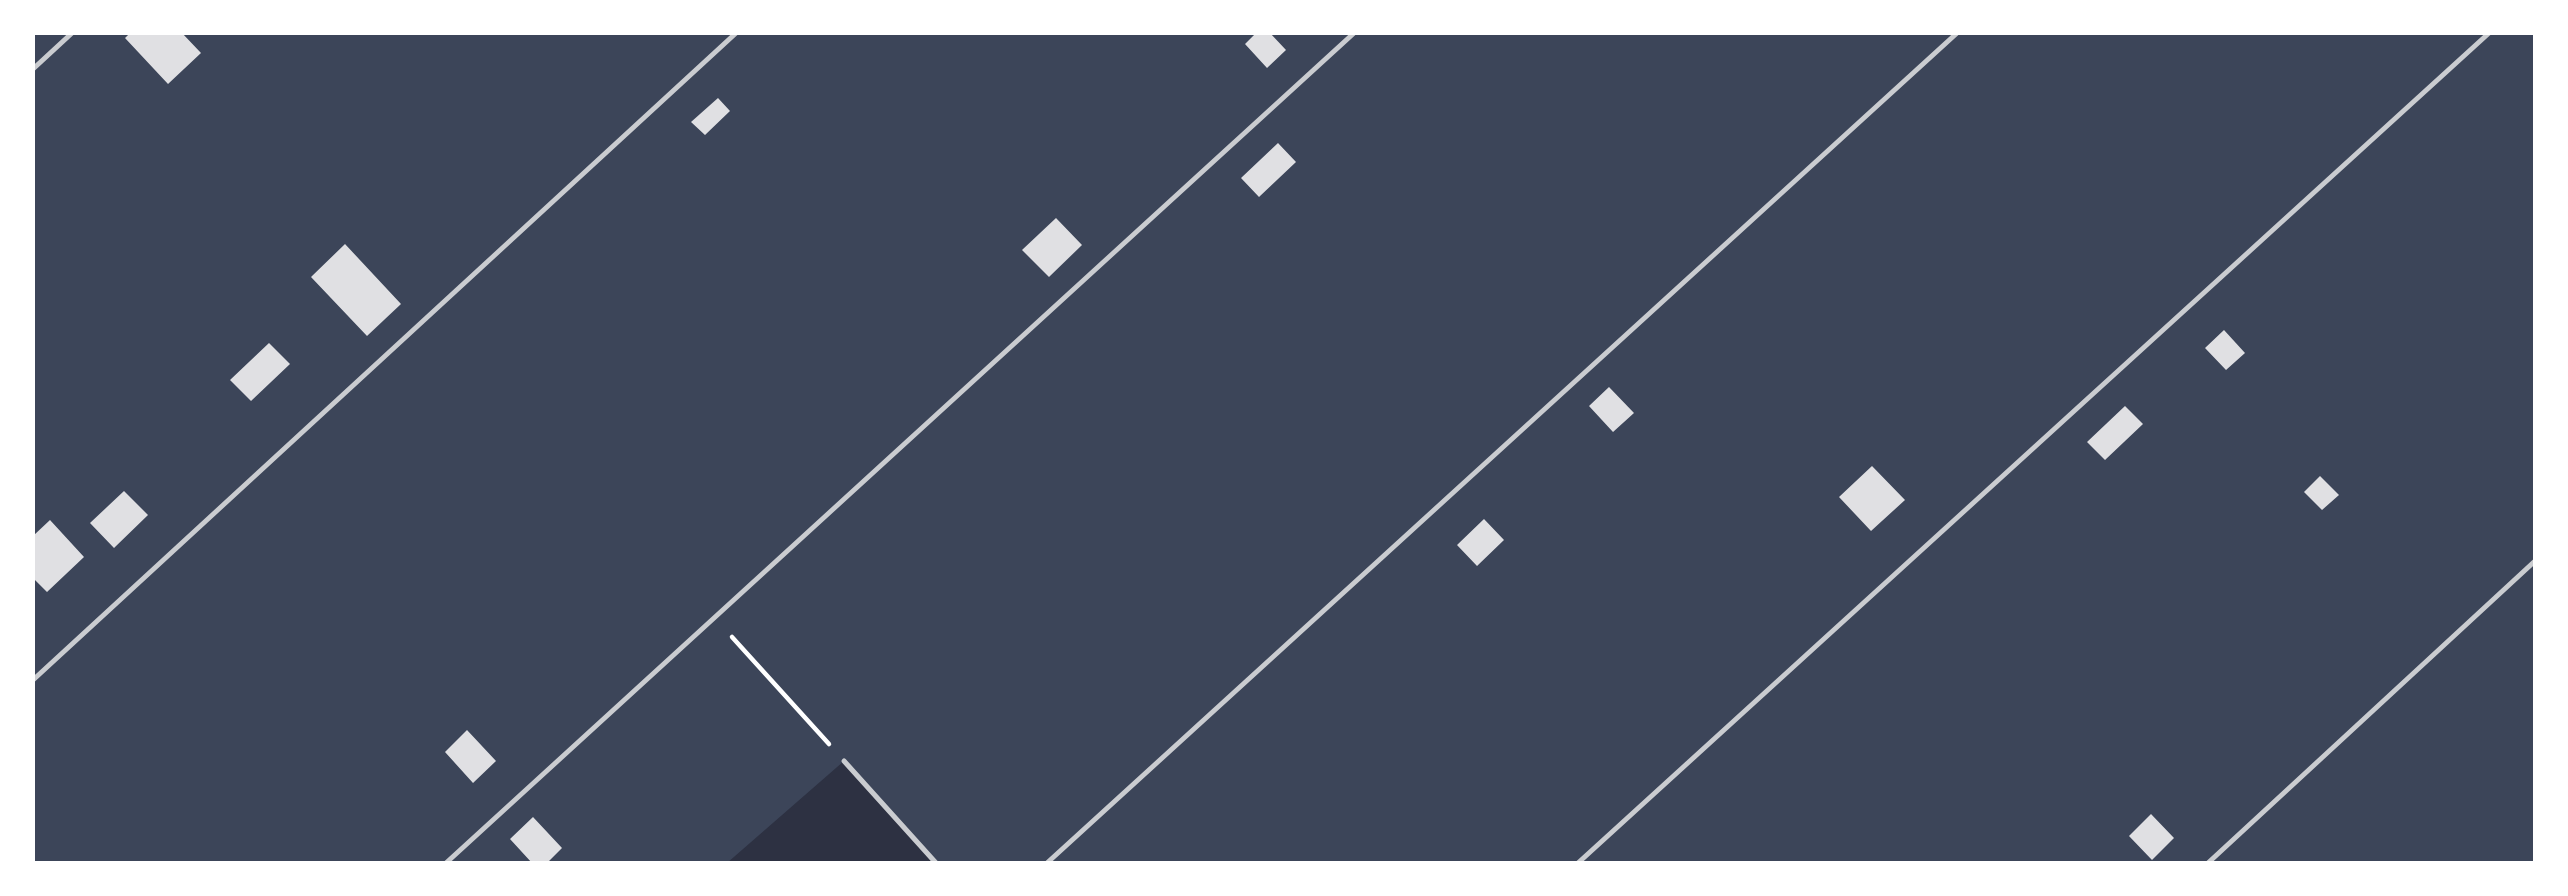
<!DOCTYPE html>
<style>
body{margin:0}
#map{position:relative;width:2568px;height:896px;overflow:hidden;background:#2d3142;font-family:"Source Sans 3",sans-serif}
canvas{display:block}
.frame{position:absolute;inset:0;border:35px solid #fff;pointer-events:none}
</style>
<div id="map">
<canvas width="2568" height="896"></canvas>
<div class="frame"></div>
</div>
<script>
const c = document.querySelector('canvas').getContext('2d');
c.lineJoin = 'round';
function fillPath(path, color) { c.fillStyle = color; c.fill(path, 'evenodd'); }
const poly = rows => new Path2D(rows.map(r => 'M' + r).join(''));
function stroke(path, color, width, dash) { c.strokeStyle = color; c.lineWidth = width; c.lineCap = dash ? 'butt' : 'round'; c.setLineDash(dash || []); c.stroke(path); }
fillPath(poly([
 [33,33,2535,33,2535,863,936,863,844,761,727,863,33,863]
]), '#3c4559');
fillPath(poly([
 [130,33,182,33,201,53,168,84,125,38],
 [1256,33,1270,33,1286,50,1267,68,1245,44],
 [718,98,730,111,705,135,691,122],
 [1278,143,1296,162,1259,197,1241,178],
 [1056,218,1082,245,1049,277,1022,250],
 [345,244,401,304,367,336,311,277],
 [2224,330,2245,353,2226,370,2205,348],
 [269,343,290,364,251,401,230,380],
 [1609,387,1634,413,1613,432,1589,406],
 [2125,406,2143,424,2105,460,2087,442],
 [1872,466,1905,500,1871,531,1839,497],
 [2320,476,2339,495,2322,510,2304,492],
 [124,491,148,515,114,548,90,523],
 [1484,519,1504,540,1477,566,1457,545],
 [50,520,84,557,47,592,33,578,33,536],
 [467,730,496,761,473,783,445,752],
 [2151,814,2174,838,2152,860,2129,836],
 [533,817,562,848,547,863,532,863,510,839]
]), '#e0e0e3');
stroke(poly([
 [732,637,829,744]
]), '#fff', 4.5);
stroke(poly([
 [33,69,72,33],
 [33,680,736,33],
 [844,761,936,863],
 [446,863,1354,33],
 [1047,863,1957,33],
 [1578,863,2489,33],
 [2208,863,2535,561]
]), '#caccd0', 5);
</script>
